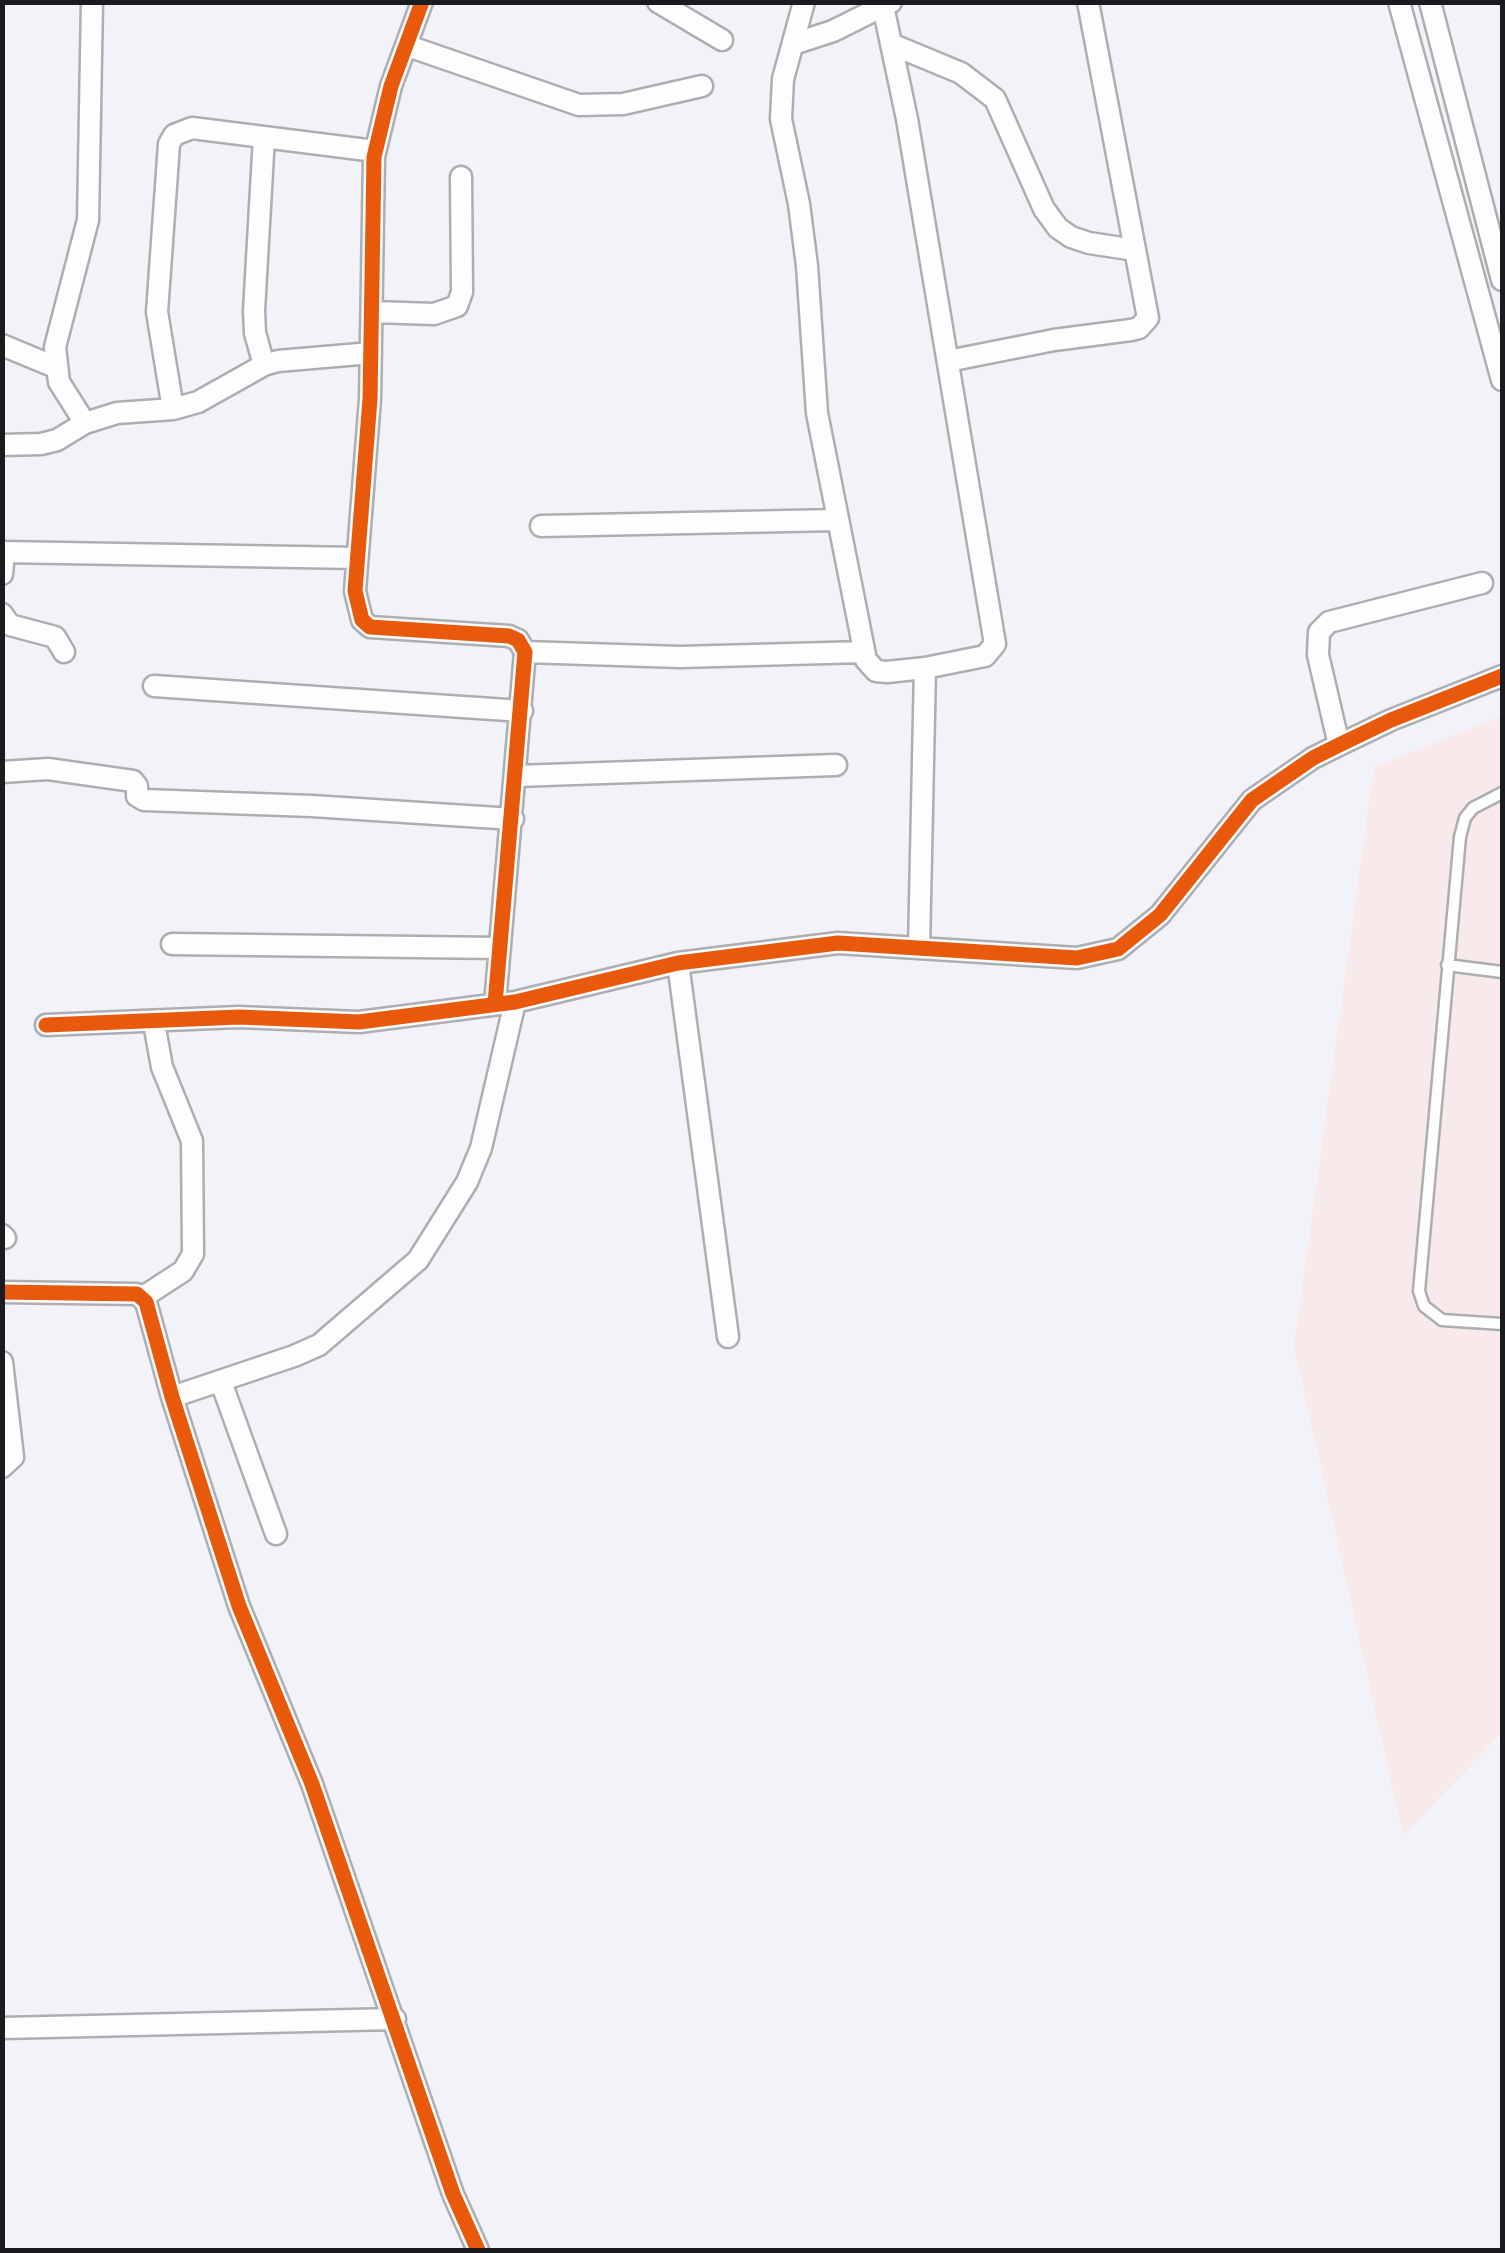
<!DOCTYPE html>
<style>
body{margin:0}
#map{position:relative;width:1505px;height:2253px;overflow:hidden;background:#f2f3f8;font-family:Montserrat,sans-serif}
canvas{display:block}
.frame{position:absolute;inset:0;border:5px solid #1a1b1e;pointer-events:none}
</style>
<div id="map">
<canvas width="1505" height="2253"></canvas>
<div class="frame"></div>
</div>
<script>
const c = document.querySelector('canvas').getContext('2d');
c.lineJoin = 'round';
function fillPath(path, color) { c.fillStyle = color; c.fill(path, 'evenodd'); }
const poly = rows => new Path2D(rows.map(r => 'M' + r).join(''));
function stroke(path, color, width, dash) { c.strokeStyle = color; c.lineWidth = width; c.lineCap = dash ? 'butt' : 'round'; c.setLineDash(dash || []); c.stroke(path); }
fillPath(poly([
 [1502,716,1502,1733,1403,1836,1294,1347,1374,767]
]), '#f8e9eb');
const service = poly([
 [1502,793,1473,808,1465,818,1460,837,1419,1291,1424,1306,1442,1320,1502,1324],
 [1447,965,1502,972]
]);
const minor = poly([
 [422,2,391,86,374,157,370,399,355,591,362,620,370,627,509,636,518,640,525,652,495,1004],
 [658,2,722,40],
 [804,2,783,79,781,119,799,204,807,266,817,413,866,660,876,671,887,672,925,668],
 [1399,2,1502,380],
 [1430,2,1502,280],
 [883,6,907,119,995,644,985,656,925,668,919,948],
 [793,44,833,31,891,2],
 [891,44,961,73,995,99,1044,209,1058,228,1071,237,1089,243,1135,250],
 [408,46,579,105,623,104,702,86],
 [264,137,254,311,255,333,264,365],
 [373,312,434,314,457,306,462,292,461,177],
 [2,345,55,367],
 [948,361,1054,340,1131,330,1139,328,1148,318,1088,2],
 [173,409,157,312,169,144,174,135,192,128,375,151],
 [85,423,59,382,55,347,88,220,92,2],
 [2,445,41,444,57,440,85,423,117,413,173,409,198,402,264,365,278,361,371,353],
 [541,526,837,520],
 [2,552,357,558],
 [2,574,4,552],
 [2,614,10,625,55,637,64,652],
 [525,652,680,657,864,652],
 [154,686,522,711],
 [1339,745,1318,655,1319,632,1329,622,1482,583],
 [2,772,48,769,133,781,137,786,137,796,144,800,312,806,513,819],
 [516,776,836,765],
 [172,944,500,948],
 [678,963,728,1337],
 [46,1025,239,1017,359,1022,515,1002,678,963,838,943,1077,958,1118,949,1160,915,1252,800,1313,758,1339,745,1391,720,1502,676],
 [2,1235,5,1238],
 [2,1292,137,1294,146,1302,172,1397,239,1606,312,1784,453,2194,478,2250],
 [143,1297,183,1271,193,1254,192,1141,162,1067,154,1023],
 [2,1362,13,1457,2,1467],
 [221,1382,276,1534],
 [172,1397,294,1356,319,1345,418,1260,467,1182,481,1148,515,1002],
 [2,2028,395,2019]
]);
stroke(service, '#adaeb2', 15);
stroke(minor, '#adaeb2', 25);
stroke(service, '#fdfdfe', 10);
stroke(minor, '#fdfdfe', 20);
stroke(poly([
 [422,2,391,86,374,157,370,399,355,591,362,620,370,627,509,636,518,640,525,652,495,1004],
 [46,1025,239,1017,359,1022,515,1002,678,963,838,943,1077,958,1118,949,1160,915,1252,800,1313,758,1339,745,1391,720,1502,676],
 [2,1292,137,1294,146,1302,172,1397,239,1606,312,1784,453,2194,478,2250]
]), '#e8590c', 15);
</script>
